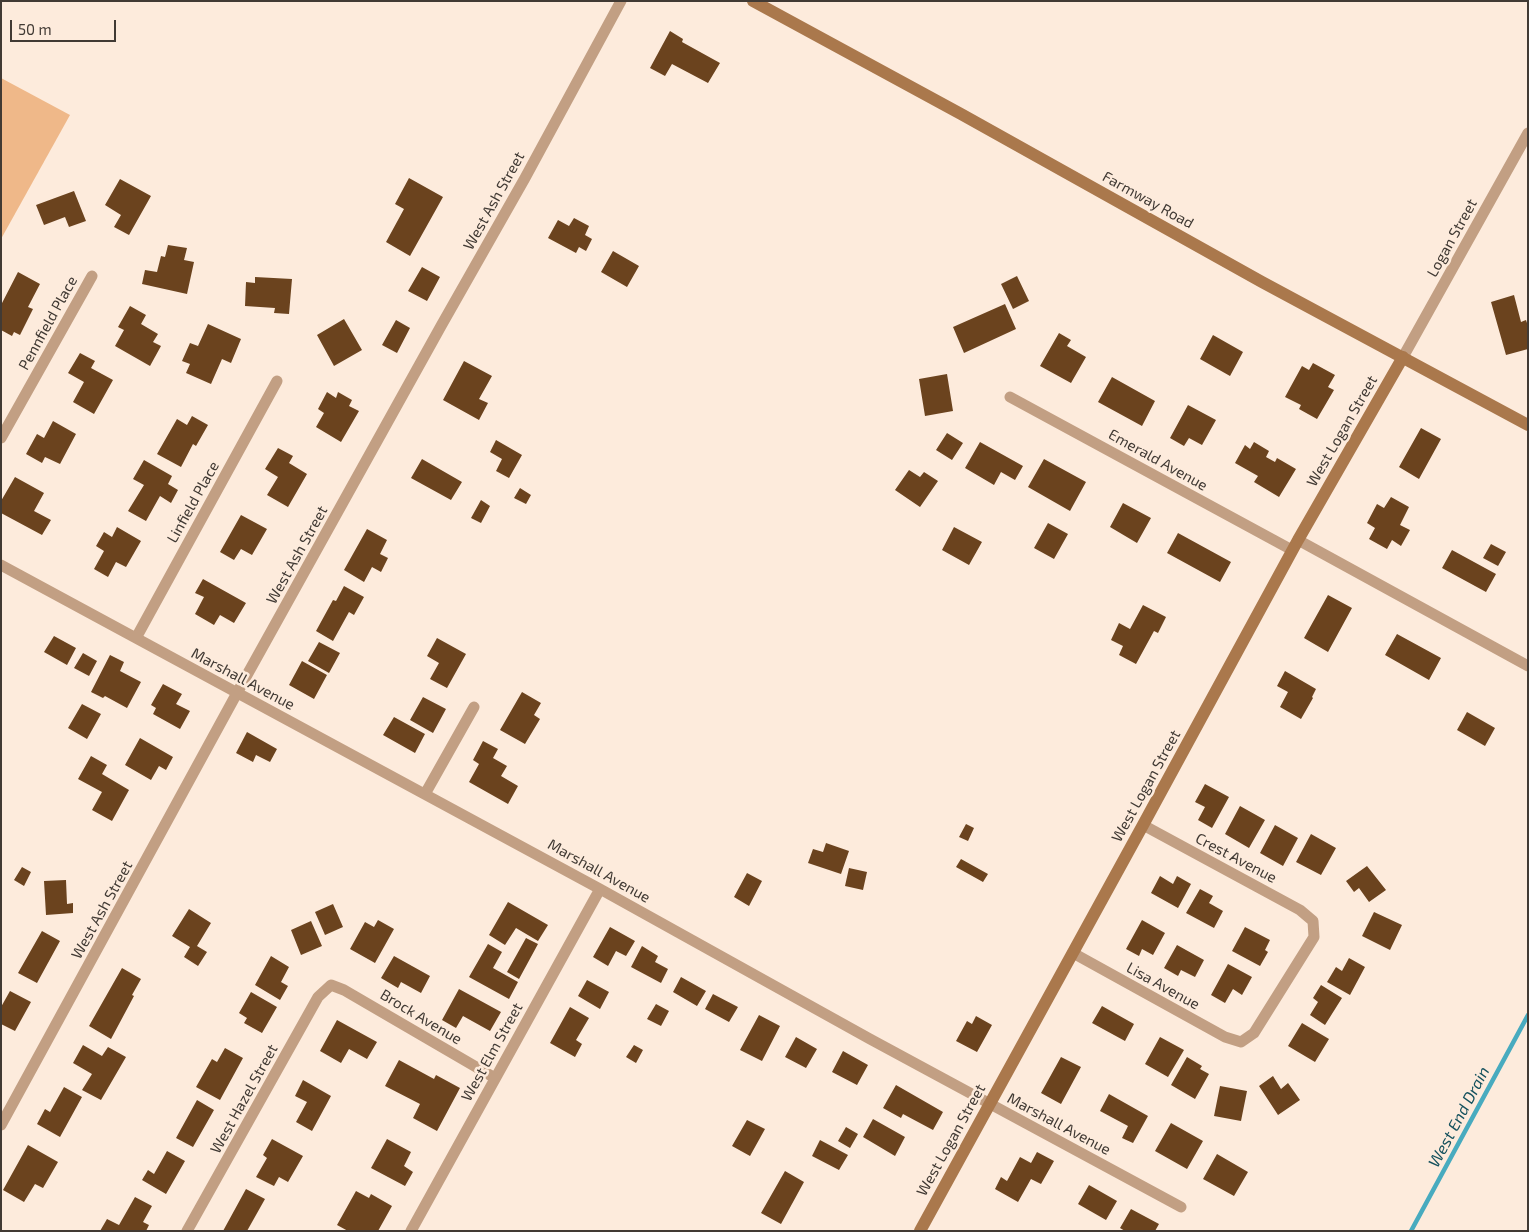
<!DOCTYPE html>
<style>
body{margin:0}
#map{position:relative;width:1529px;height:1232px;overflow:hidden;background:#fdebdc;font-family:"Exo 2",sans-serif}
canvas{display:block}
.frame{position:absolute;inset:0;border:2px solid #413a34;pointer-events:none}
.scale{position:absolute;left:10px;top:20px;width:106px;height:22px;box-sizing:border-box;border:2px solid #413a34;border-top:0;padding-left:6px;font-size:15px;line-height:18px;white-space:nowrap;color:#413a34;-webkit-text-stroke:4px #fdebdc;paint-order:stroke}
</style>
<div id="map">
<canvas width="1529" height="1232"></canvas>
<div class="frame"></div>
<div class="scale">50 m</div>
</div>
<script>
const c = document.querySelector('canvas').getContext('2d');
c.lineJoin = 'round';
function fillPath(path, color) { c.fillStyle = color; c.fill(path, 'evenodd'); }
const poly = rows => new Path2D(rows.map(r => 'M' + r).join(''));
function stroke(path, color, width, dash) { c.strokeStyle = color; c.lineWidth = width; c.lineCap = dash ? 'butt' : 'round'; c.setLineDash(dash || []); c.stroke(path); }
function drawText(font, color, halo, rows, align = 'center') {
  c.font = font + ' "Exo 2",sans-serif'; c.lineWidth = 5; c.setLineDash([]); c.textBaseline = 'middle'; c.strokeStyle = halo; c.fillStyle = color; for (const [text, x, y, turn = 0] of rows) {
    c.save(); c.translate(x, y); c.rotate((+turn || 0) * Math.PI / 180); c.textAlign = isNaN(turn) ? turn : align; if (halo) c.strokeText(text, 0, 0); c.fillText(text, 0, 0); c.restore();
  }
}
fillPath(poly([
 [1,78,70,115,1,239]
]), '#efb889');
stroke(poly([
 [1411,1231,1528,1015]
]), '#48abbf', 4.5);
fillPath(poly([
 [670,31,683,39,682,42,720,63,708,83,672,64,665,76,650,68],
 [409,178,443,197,410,256,386,242,404,209,395,204],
 [120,179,151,196,129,235,114,227,121,215,105,205],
 [74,191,86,221,69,227,65,217,44,225,36,205],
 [574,218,589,226,585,235,592,239,586,251,579,247,576,253,548,238,558,220,569,226],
 [168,245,187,248,184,260,194,262,187,294,142,284,145,270,157,272,161,256,165,257],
 [613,251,639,266,627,287,601,272],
 [422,267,440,277,427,301,408,291],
 [18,272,40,284,28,307,33,309,20,335,14,332,12,336,1,330,1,305],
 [1017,276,1029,301,1013,309,1001,284],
 [255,277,292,279,289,314,274,313,275,308,245,306,246,282,255,283],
 [1514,295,1521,322,1526,320,1528,326,1528,349,1506,355,1491,302],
 [1005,304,1016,329,964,353,953,327],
 [130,306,146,315,141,324,158,334,153,342,161,346,150,366,115,346,124,330,118,327],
 [344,319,362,350,334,366,317,335],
 [396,320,410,328,397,353,382,345],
 [208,324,241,339,231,363,222,359,211,384,186,373,190,364,182,361,190,343,198,346],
 [1059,333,1071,340,1067,346,1086,357,1071,383,1040,366],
 [1213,335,1243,352,1230,376,1200,359],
 [80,353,95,361,91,368,113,380,94,414,73,402,84,382,68,373],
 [464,361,492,376,479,399,488,403,479,420,443,400],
 [1313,363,1335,375,1328,387,1334,390,1317,419,1299,409,1301,405,1285,397,1302,366,1309,370],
 [947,374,953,411,925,416,919,379],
 [1112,377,1155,401,1142,426,1098,402],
 [327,392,336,398,338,392,352,400,349,406,359,411,341,442,316,427,324,413,318,409],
 [1188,405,1216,420,1202,445,1189,438,1184,446,1170,438],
 [192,416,208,425,196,446,193,444,181,467,157,454,177,419,187,425],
 [53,421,76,434,60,464,45,457,42,463,26,454,37,434,44,438],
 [1421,428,1441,439,1419,479,1399,467],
 [947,433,963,443,952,460,936,450],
 [496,440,522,455,509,478,496,471,502,459,490,452],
 [980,442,1023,466,1015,480,1001,472,994,485,965,468],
 [1254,442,1269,451,1266,457,1275,462,1277,458,1296,469,1279,497,1254,482,1258,476,1235,463,1245,445,1250,449],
 [278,448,293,456,289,463,307,474,288,507,267,495,278,477,265,469],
 [422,459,462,482,451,500,411,478],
 [1044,459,1086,482,1070,511,1028,487],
 [144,460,172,476,168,484,178,490,171,503,160,496,146,521,128,511,144,485,133,479],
 [909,470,920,477,924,472,938,481,920,507,895,490],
 [15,477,44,493,34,511,51,520,42,535,1,513,1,501],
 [520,488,531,495,526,504,514,498],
 [1391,497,1409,507,1400,525,1410,530,1401,546,1392,540,1387,549,1369,539,1375,528,1367,523,1377,504,1384,508],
 [481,500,490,506,481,523,471,518],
 [1123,503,1151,518,1137,543,1110,527],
 [241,515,267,529,252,555,241,549,234,560,220,552],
 [1048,523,1068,534,1054,559,1034,548],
 [117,527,141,541,126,567,116,562,108,577,94,569,104,551,96,546,104,532,112,537],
 [954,527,982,542,969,565,942,550],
 [367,529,387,540,380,554,388,558,381,572,372,567,364,582,344,570],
 [1178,533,1231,562,1220,582,1167,553],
 [1491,544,1506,552,1498,566,1483,558],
 [1452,550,1496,574,1486,592,1442,568],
 [203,579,246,603,234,623,220,615,214,625,195,614,204,597,195,593],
 [344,586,364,597,354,615,349,612,333,641,316,631,333,600,336,601],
 [1328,595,1352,608,1328,652,1304,638],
 [1143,605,1166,617,1158,633,1154,631,1136,664,1119,655,1123,646,1111,640,1119,623,1130,629],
 [1397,634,1441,658,1429,680,1385,655],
 [54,636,76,648,67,665,44,652],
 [437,638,466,654,447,688,430,679,439,663,427,656],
 [319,642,340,653,329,673,308,661],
 [83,653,97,661,89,676,74,668],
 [110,655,124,662,120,671,141,682,127,708,105,696,103,698,91,692],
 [302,661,327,675,314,699,289,685],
 [1285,671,1316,689,1312,697,1313,698,1301,719,1280,707,1288,692,1277,686],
 [163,684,182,694,176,704,190,711,180,729,153,714,156,708,151,705],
 [522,692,541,703,534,715,540,719,525,744,500,730],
 [423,697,446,709,433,733,410,720],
 [82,704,101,714,87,739,68,728],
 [1467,712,1495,728,1485,746,1457,730],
 [394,717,425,734,415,753,383,735],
 [247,732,277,749,270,762,256,755,253,762,236,753],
 [140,738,173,757,166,770,159,766,151,780,125,765],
 [483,741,498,749,493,758,507,766,501,776,518,786,508,804,469,782,479,764,473,760],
 [91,756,107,765,102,774,129,790,112,821,92,810,102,792,78,779],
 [1205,784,1229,797,1212,828,1198,820,1205,807,1195,802],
 [1240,806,1265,820,1249,848,1225,834],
 [966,824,974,828,968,841,959,837],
 [1275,825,1298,838,1283,866,1260,853],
 [1311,834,1336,848,1321,875,1296,862],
 [826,843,849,851,841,874,808,863,813,849,823,852],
 [961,859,988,874,983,882,956,867],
 [1367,866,1386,890,1369,902,1359,888,1354,892,1346,881],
 [22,867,31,872,24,886,14,880],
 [849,868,867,872,863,890,845,886],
 [747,873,762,881,749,906,734,897],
 [1160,876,1173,884,1177,876,1191,884,1178,908,1151,893],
 [66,880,67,904,73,903,73,913,46,915,44,881],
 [1200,889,1213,896,1209,903,1223,911,1214,928,1186,913],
 [508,902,548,925,538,941,516,928,505,945,489,935],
 [333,904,343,927,325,935,315,912],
 [189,909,211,923,197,946,207,952,198,966,184,957,190,947,172,936],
 [1374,912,1402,925,1390,950,1362,936],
 [378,920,394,929,375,963,350,949,365,922,374,927],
 [1142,920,1165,933,1153,955,1142,949,1139,956,1126,949],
 [311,921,322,946,301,955,291,930],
 [610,927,635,941,626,956,616,951,608,966,593,957],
 [1245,927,1270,940,1265,950,1268,952,1260,966,1232,951],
 [42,931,60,941,37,983,18,973],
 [526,938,538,944,519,979,507,972],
 [488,944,502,952,493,968,518,982,509,999,469,977],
 [1177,945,1204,960,1195,977,1181,970,1178,976,1164,968],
 [642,946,658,956,655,962,668,969,661,983,631,967],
 [271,956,289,967,281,982,288,986,280,1000,255,985],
 [394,956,430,976,421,993,401,982,398,988,381,978],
 [1349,958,1365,967,1350,995,1327,982,1336,967,1342,971],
 [1228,964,1252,977,1242,995,1233,989,1225,1003,1211,995],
 [122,968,141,979,132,995,134,996,111,1039,89,1026],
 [681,977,706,991,697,1006,673,992],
 [587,980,609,992,600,1009,578,996],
 [1321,985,1342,998,1325,1025,1310,1015,1318,1002,1313,998],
 [459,989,501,1012,490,1031,463,1016,456,1028,442,1020],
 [10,991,31,1002,15,1031,1,1024,1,1007],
 [251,992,277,1007,262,1033,244,1023,247,1018,239,1013],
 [713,994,738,1007,729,1022,705,1009],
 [656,1004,669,1011,661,1026,647,1019],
 [1102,1006,1134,1024,1125,1041,1092,1023],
 [570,1007,589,1018,576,1040,582,1044,575,1057,550,1043],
 [759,1015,780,1026,762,1061,740,1050],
 [976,1016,992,1025,977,1052,956,1041,967,1021,972,1024],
 [337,1020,377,1042,367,1059,349,1049,341,1063,320,1051],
 [1302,1023,1329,1039,1315,1062,1288,1046],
 [796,1037,817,1049,806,1068,785,1057],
 [1160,1037,1184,1050,1168,1077,1145,1064],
 [83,1045,102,1056,108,1047,126,1057,101,1100,82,1090,92,1074,73,1063],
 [634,1045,643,1050,636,1063,626,1057],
 [225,1048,243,1058,220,1100,196,1087,212,1059,217,1062],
 [843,1051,868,1065,857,1085,832,1072],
 [1061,1057,1081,1067,1061,1104,1041,1093],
 [1187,1057,1202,1066,1200,1069,1209,1074,1195,1099,1171,1085],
 [399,1060,434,1079,436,1075,460,1088,437,1131,413,1118,420,1104,385,1086],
 [1273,1076,1281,1089,1288,1083,1300,1100,1278,1115,1259,1086],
 [303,1080,331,1096,312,1131,296,1122,307,1102,295,1096],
 [896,1085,943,1112,933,1130,903,1114,901,1118,883,1108],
 [1220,1086,1247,1091,1241,1121,1214,1116],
 [64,1087,82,1097,60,1137,37,1124,45,1109,50,1112],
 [1109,1094,1148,1116,1133,1143,1122,1138,1128,1126,1100,1111],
 [197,1100,214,1110,193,1147,176,1138],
 [873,1119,905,1137,895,1156,863,1137],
 [747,1120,765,1129,750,1156,732,1146],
 [1171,1123,1203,1141,1187,1169,1155,1151],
 [846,1127,858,1134,850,1148,838,1141],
 [272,1139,303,1156,288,1182,279,1177,274,1186,256,1177,267,1158,263,1155],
 [387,1139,411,1152,404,1166,413,1172,405,1186,371,1168],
 [820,1140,848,1155,839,1170,812,1156],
 [28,1145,58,1162,43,1188,35,1184,24,1202,3,1190],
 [167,1151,185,1161,166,1194,142,1180,148,1170,154,1174],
 [1037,1152,1054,1161,1041,1184,1031,1179,1018,1202,995,1189,1001,1177,1007,1181,1020,1157,1031,1163],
 [1217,1154,1248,1172,1234,1196,1203,1179],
 [785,1171,804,1182,781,1224,761,1213],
 [1089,1185,1117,1201,1106,1220,1078,1204],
 [246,1189,265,1199,247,1231,223,1231],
 [356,1191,369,1198,371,1194,392,1206,378,1231,348,1231,337,1225],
 [135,1197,152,1206,143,1222,149,1225,146,1231,100,1231,107,1219,119,1225],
 [1131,1209,1159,1224,1155,1231,1125,1231,1120,1228]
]), '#6b431e');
stroke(poly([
 [1403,357,1528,133],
 [1010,397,1292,550],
 [1,438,92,276],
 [1298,540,1528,666],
 [1,565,600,889,870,1039,1181,1207],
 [136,638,277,381],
 [425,794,474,707],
 [1073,953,1225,1037,1241,1042,1254,1033,1314,937,1313,921,1300,910,1143,825],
 [1,1125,237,693,441,326,525,178,621,1],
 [187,1231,318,997,331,985,344,990,495,1078],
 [411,1231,600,889]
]), '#c29f83', 11);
stroke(poly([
 [753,1,961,114,1262,282,1528,425],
 [920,1231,1143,825,1298,540,1403,357]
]), '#aa784c', 12);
drawText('15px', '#413a34', '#fdebdc', [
 ["Farmway Road",1148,200,29],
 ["West Ash Street",494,201,-61],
 ["Logan Street",1452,238,-61],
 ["Pennfield Place",48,323,-61],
 ["West Logan Street",1342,431,-60],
 ["Emerald Avenue",1158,460,29],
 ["Linfield Place",193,502,-61],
 ["West Ash Street",297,555,-61],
 ["Marshall Avenue",243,679,28],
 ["West Logan Street",1146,786,-61],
 ["Crest Avenue",1236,858,28],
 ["Marshall Avenue",599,871,29],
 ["West Ash Street",102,910,-61],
 ["Lisa Avenue",1163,986,29],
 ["Brock Avenue",421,1017,31],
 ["West Elm Street",492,1052,-61],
 ["West Hazel Street",244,1099,-61],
 ["Marshall Avenue",1059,1124,28],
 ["West Logan Street",951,1140,-61]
]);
drawText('italic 16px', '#16525e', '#fdebdc', [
 ["West End Drain",1459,1117,-62]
]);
</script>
